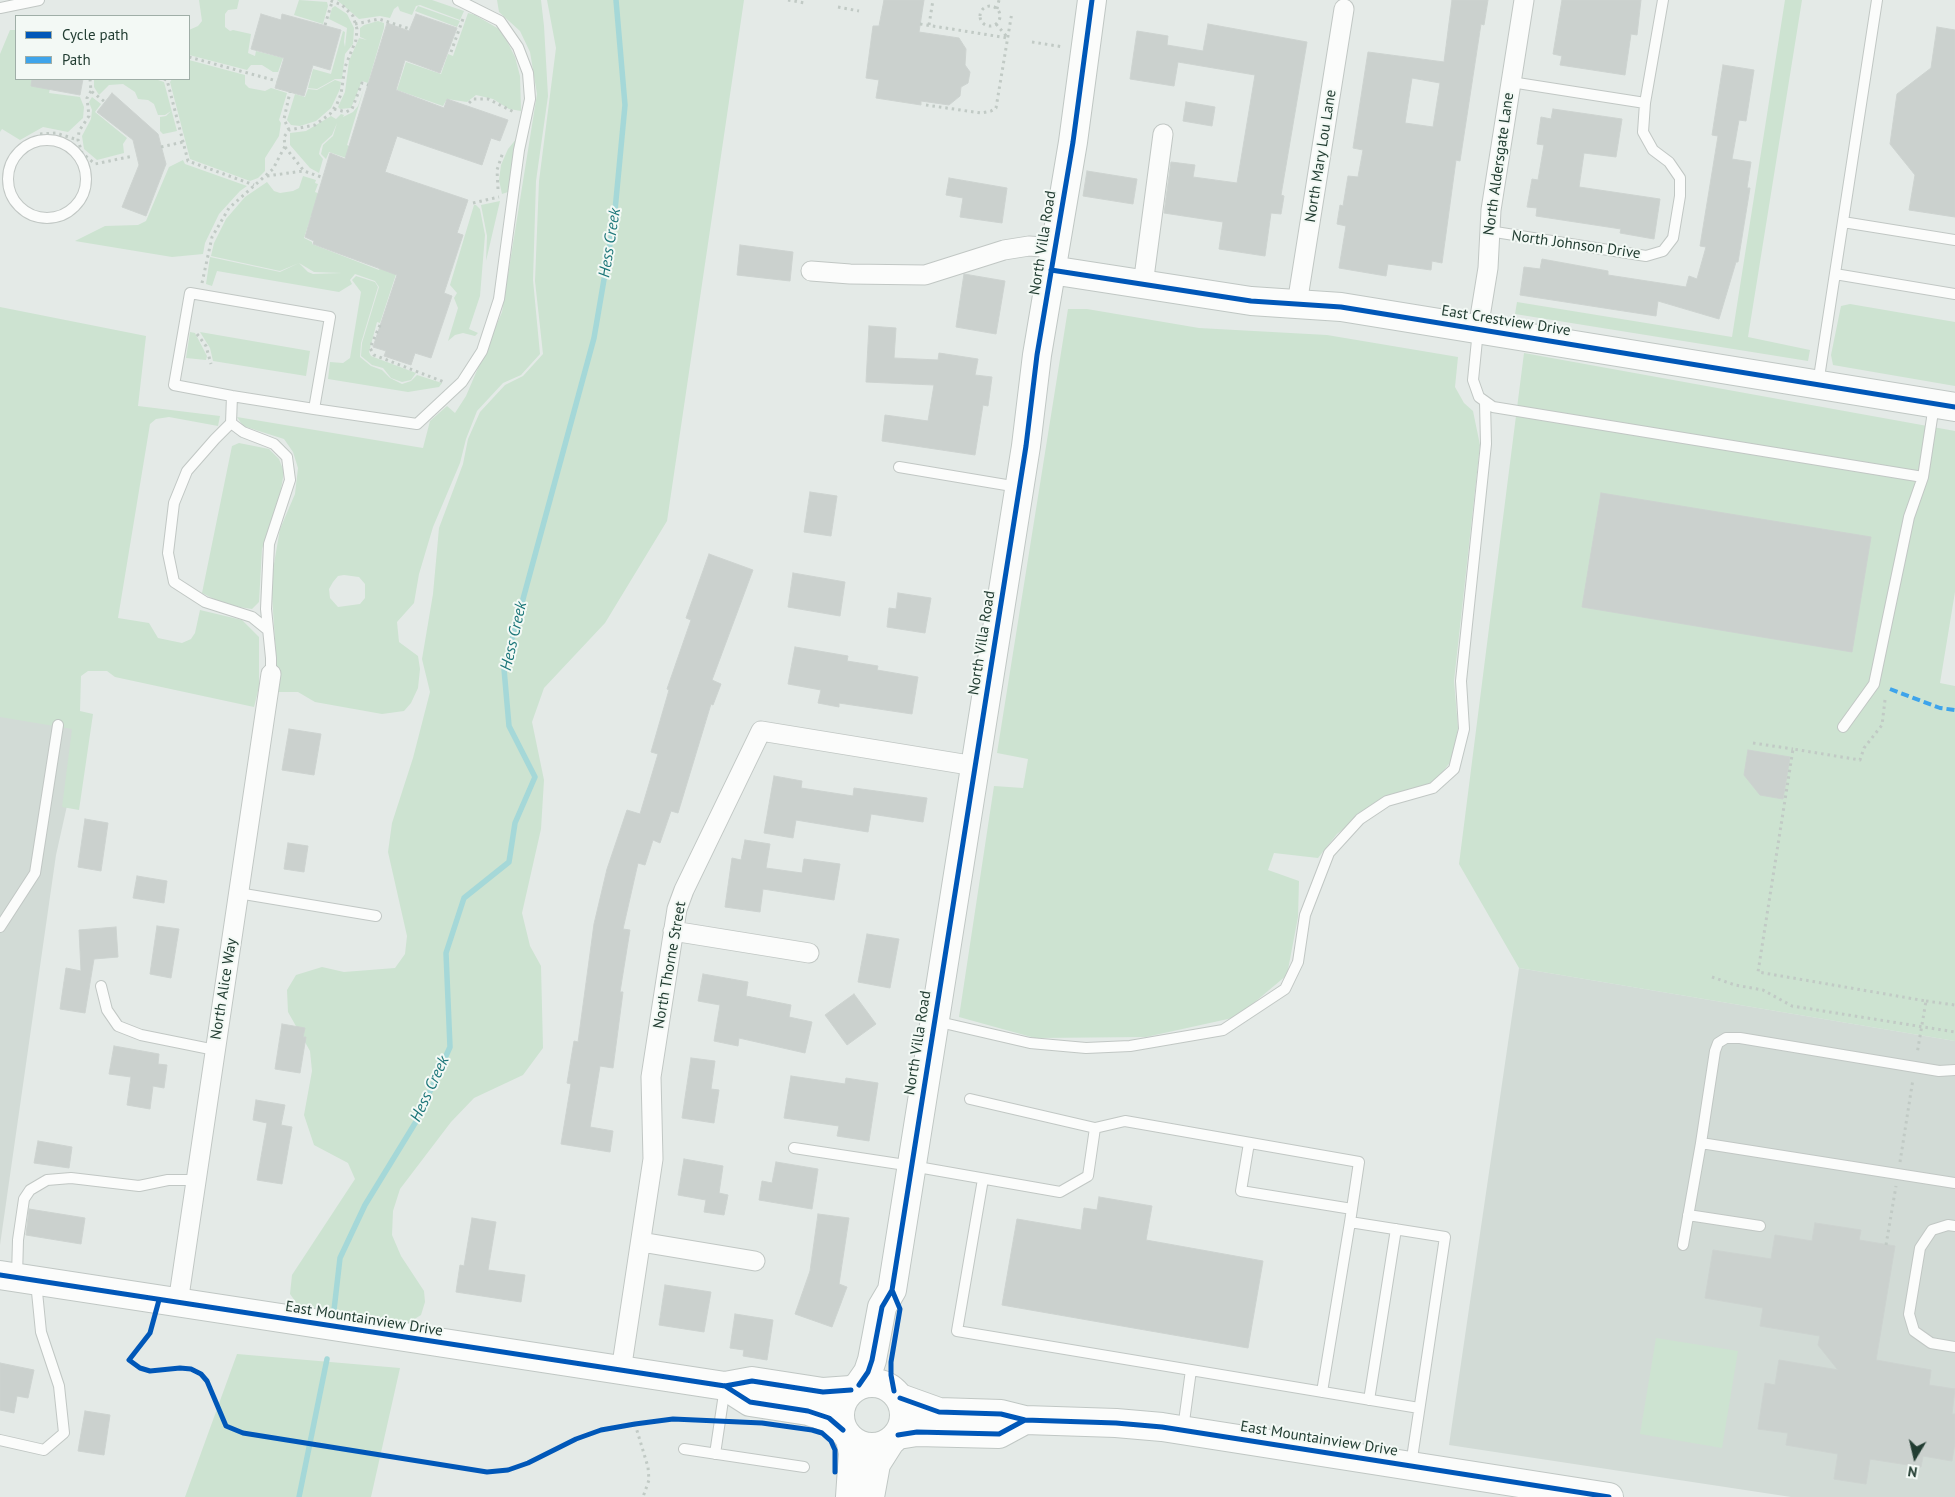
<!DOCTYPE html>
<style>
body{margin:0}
#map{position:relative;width:1955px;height:1497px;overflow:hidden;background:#e4eae7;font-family:"PT Sans",sans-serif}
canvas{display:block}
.legend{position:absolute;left:15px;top:15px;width:175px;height:65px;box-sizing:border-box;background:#f3f9f5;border:1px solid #9faea7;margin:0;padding:6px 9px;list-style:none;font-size:15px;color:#223d32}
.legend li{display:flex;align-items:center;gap:10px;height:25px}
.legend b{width:25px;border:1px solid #9faea7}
.north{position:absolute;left:1890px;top:1432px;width:50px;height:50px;-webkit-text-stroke:4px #f3f9f5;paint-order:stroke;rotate:189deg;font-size:14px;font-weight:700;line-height:20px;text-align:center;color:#223d32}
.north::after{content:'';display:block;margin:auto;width:18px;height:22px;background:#223d32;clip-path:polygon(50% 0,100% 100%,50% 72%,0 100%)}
</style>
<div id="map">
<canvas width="1955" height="1497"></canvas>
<ul class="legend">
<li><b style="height:6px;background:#0057b8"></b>Cycle path</li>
<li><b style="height:6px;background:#3ea4eb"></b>Path</li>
</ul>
<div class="north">N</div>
</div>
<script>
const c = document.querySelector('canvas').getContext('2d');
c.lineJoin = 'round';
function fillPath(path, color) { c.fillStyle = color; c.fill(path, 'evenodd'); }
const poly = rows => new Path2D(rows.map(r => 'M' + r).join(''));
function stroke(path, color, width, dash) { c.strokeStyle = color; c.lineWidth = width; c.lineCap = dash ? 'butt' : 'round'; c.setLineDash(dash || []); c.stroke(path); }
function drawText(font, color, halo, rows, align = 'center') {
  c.font = font + ' "PT Sans",sans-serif'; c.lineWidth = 4; c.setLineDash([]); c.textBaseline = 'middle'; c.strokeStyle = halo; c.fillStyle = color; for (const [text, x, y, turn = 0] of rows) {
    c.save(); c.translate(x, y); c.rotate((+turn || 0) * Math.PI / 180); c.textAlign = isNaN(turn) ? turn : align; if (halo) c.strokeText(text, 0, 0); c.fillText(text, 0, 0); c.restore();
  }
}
fillPath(poly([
 [0,703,87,716,56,855,0,1245],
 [1519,968,1955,1041,1955,1497,1791,1497,1449,1445]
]), '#d2dbd6');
fillPath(poly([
 [199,0,239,0,237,9,228,10,225,14,225,27,230,31,233,30,251,34,248,53,255,56,256,51,283,58,278,72,273,72,262,65,251,65,247,70,189,55,189,30,198,26,202,21],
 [299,0,327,2,328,6,323,24,294,15],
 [337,0,432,0,464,11,460,20,420,5,416,6,412,15,400,11,398,6,394,9,390,18,380,16,359,19],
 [497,0,541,0,544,26,548,96,536,181,533,280,540,354,521,375,503,383,477,411,466,439,460,463,433,527,419,574,414,603,397,622,399,642,418,656,420,669,418,688,411,703,404,711,382,714,315,702,298,692,276,692,277,670,271,581,280,529,295,494,298,468,293,452,284,439,243,426,237,417,423,448,430,421,447,406,455,413,466,396,502,312,537,94,530,52,520,31,499,12],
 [344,575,359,577,365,584,365,598,360,604,338,607,330,598,329,589,333,582,338,576],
 [547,0,744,0,667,521,605,623,544,688,532,722,544,780,541,829,522,913,530,946,541,966,543,1048,523,1075,474,1098,451,1122,400,1189,393,1211,392,1235,401,1256,424,1291,425,1302,421,1315,405,1325,300,1308,290,1294,292,1275,355,1179,348,1163,314,1145,304,1115,312,1071,310,1051,288,1012,287,990,296,975,322,967,344,972,395,968,405,954,407,936,388,852,392,823,413,758,430,692,422,659,433,594,439,528,463,464,468,439,480,412,505,385,523,376,543,354,535,281,539,181,556,48],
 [1785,0,1802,0,1748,337,1810,350,1808,361,1515,314,1517,302,1732,337],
 [335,6,347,14,354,28,353,44,345,54,342,79,335,79,317,89,308,88,313,69,331,74,343,31,345,32,344,42,345,47,347,28,329,19,332,8],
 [418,6,460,21,457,27,415,11],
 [468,13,475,15,499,29,508,43,515,57,520,76,521,111,509,109,493,99,476,95,467,102,447,99,443,106,397,90,406,62,441,74,448,54,453,56],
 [378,21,384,23,384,28,368,83,362,81,351,108,340,109,338,107,345,92,349,61,359,38,367,40,360,37,360,28,364,25],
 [10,30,16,30,16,79,52,79,49,93,80,97,84,107,83,118,68,132,43,127,20,140,2,129,0,132,0,54],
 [189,60,245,75,245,84,249,88,265,91,271,88,287,93,279,120,281,123,279,136,265,158,265,171,258,178,250,181,190,159,170,82,172,79,189,79],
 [94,79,155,79,164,82,177,131,163,134,160,131,160,117,166,116,171,111,165,115,158,115,154,104,148,100,138,99,135,92,123,84,109,85,99,95,94,87],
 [335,80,341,82,340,89,331,108,316,121,300,126,291,125,287,120,295,94,305,97,308,89,317,90],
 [364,88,347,145,356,149,352,160,329,152,326,159,321,154,323,145,333,136,337,123,332,135,322,144,320,149,319,154,323,159,319,173,310,168,290,145,290,133,306,131,331,116,336,119,341,114,344,115,343,117,353,112,358,106],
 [92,97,101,104,95,112,127,138,123,144,124,153,97,160,84,149,82,136,91,119,92,110,89,102],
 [517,138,508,192,502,194,499,180,501,165,508,149],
 [183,160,185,164,247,186,240,191,219,214,205,243,203,254,172,257,75,241,105,226,138,225,146,221,169,167],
 [303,176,316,180,315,183,318,184,315,192,320,194,320,219,311,216,304,238,312,242,312,244,379,270,389,242,403,253,380,323,377,322,369,352,371,356,416,373,411,380,402,382,391,378,383,368,372,365,361,356,362,343,379,287,375,281,355,274,350,280,352,284,339,292,217,271,212,286,206,284,210,257,280,272,299,263,308,272,313,274,342,273,314,272,299,263,280,271,211,256,214,243,226,219,245,197,267,182,274,191,280,193,293,191,299,188],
 [500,201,486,261,487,236,481,205],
 [474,205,476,205,480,209,485,235,480,296,469,329,478,333,475,336,463,333,455,335,448,341,458,308,454,298,457,293,450,285],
 [356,276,375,282,378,287,361,343,360,357,371,366,382,370,390,378,402,384,411,381,417,375,442,383,439,387,408,392,328,379,330,362,343,363,350,358,361,292,352,280],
 [1850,304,1955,322,1955,386,1833,365,1831,355,1841,306],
 [0,307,146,336,138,406,220,416,218,426,169,417,156,419,150,424,118,618,149,623,158,638,182,643,191,639,195,633,200,610,242,620,259,637,259,687,254,707,115,677,107,671,88,671,81,676,80,711,93,714,79,810,62,807,72,729,0,717],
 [1068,309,1087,309,1199,328,1327,335,1458,357,1455,387,1464,403,1473,411,1480,445,1454,681,1458,728,1452,760,1433,784,1383,799,1337,834,1318,858,1274,853,1268,870,1299,881,1298,917,1287,975,1237,1017,1146,1037,1035,1038,959,1017,994,786,1023,788,1028,759,997,753],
 [190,332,195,333,207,356,206,360,186,358],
 [200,332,310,351,306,376,213,361,210,348],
 [1524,353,1955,431,1955,592,1940,683,1955,686,1955,1041,1519,968,1459,864],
 [239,443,269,449,279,459,284,472,280,495,262,549,259,602,252,609,226,605,202,593,232,446],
 [1656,1338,1738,1351,1722,1448,1640,1434],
 [237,1354,400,1368,371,1497,185,1497]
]), '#cde3d1');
stroke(poly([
 [334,1310,340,1258,365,1205,417,1120,450,1047,446,953,464,898,509,862,515,823,535,777,509,726,504,669,594,338,614,221,625,105,616,0],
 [299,1497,327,1359]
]), '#a5d8d8', 5.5);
const building = poly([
 [884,0,924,0,919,32,959,38,966,49,965,65,970,72,968,83,961,87,960,96,949,105,921,101,921,105,876,98,879,80,866,78,873,26,879,26,884,0],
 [1452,0,1488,0,1484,25,1481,24,1460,161,1456,160,1442,263,1432,261,1431,270,1388,264,1386,276,1339,268,1346,226,1337,224,1340,205,1343,206,1348,176,1358,177,1363,150,1353,148,1368,52,1444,62,1452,0],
 [1412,78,1440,83,1433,127,1405,123,1412,78],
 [1562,0,1641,0,1637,35,1631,34,1625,75,1560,65,1562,56,1553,54,1562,0],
 [261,14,281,20,282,14,341,30,330,70,313,65,304,96,275,88,284,58,251,49,261,14],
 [416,14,457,28,440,73,405,60,396,90,444,108,447,99,508,120,500,141,491,138,482,165,397,136,385,172,468,200,457,233,463,235,444,293,452,296,431,358,415,353,411,365,384,356,386,351,373,347,397,275,313,244,314,241,305,237,330,153,345,159,387,23,409,31,416,14],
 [1208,24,1307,42,1281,195,1284,196,1281,214,1271,213,1265,256,1219,249,1223,222,1164,213,1171,162,1195,165,1193,177,1237,183,1255,75,1178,62,1174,86,1130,79,1137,31,1168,36,1167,45,1203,51,1208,24],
 [1937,27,1955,30,1955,217,1909,210,1915,175,1890,144,1897,94,1931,68,1937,27],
 [1723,65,1754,70,1746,121,1739,120,1732,159,1751,162,1747,188,1750,188,1738,262,1736,262,1719,319,1658,301,1656,316,1520,295,1524,267,1540,269,1542,259,1608,271,1608,275,1686,287,1689,276,1697,279,1706,247,1700,246,1718,136,1712,135,1723,65],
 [32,79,83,79,80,95,31,86,32,79],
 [112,93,158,134,166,164,146,216,122,207,139,165,133,140,97,112,112,93],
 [1186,102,1215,107,1212,126,1183,121,1186,102],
 [1553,109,1622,119,1616,157,1584,153,1579,187,1660,199,1654,239,1620,233,1621,229,1536,216,1537,208,1527,207,1532,179,1538,180,1544,145,1537,144,1541,117,1551,119,1553,109],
 [1087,171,1137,179,1133,204,1083,196,1087,171],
 [949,178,1007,188,1002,223,960,217,963,198,946,195,949,178],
 [740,245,793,252,790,281,737,275,740,245],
 [964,274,1005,281,996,334,956,327,964,274],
 [869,326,896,328,894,358,938,360,939,353,978,359,975,375,992,377,988,406,983,405,975,455,882,441,885,415,928,421,934,385,866,382,869,326],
 [810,492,837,496,831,536,804,532,810,492],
 [1601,493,1871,537,1852,652,1582,607,1601,493],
 [709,554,753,570,712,680,721,684,713,705,711,704,678,813,671,811,660,843,653,840,645,865,638,863,623,929,630,930,620,992,623,992,613,1068,600,1066,590,1127,613,1131,610,1152,561,1144,571,1084,567,1083,574,1041,578,1042,594,924,607,869,627,810,640,814,658,754,651,752,669,690,667,689,691,620,686,618,709,554],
 [793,573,845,582,840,616,788,607,793,573],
 [898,593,931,598,925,633,887,627,889,608,896,609,898,593],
 [795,647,848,656,847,661,878,666,877,670,918,677,912,714,839,703,839,707,818,703,821,690,788,684,795,647],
 [289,729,321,734,314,775,282,770,289,729],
 [1748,750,1790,757,1783,799,1760,795,1744,775,1748,750],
 [774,776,802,781,801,788,853,796,854,788,927,798,923,822,871,814,868,832,796,820,793,838,764,833,774,776],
 [85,819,108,823,101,871,78,867,85,819],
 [745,840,770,844,766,868,802,873,804,859,840,864,834,900,763,889,760,912,725,907,732,858,741,860,745,840],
 [288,843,308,846,304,872,284,869,288,843],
 [137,876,167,881,164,903,133,898,137,876],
 [157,926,179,929,171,978,150,974,157,926],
 [116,927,118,957,94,959,85,1013,60,1009,66,968,81,971,79,930,116,927],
 [867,934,899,939,890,988,858,982,867,934],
 [703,974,748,982,746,996,791,1005,789,1017,812,1022,805,1053,739,1038,738,1046,714,1041,720,1005,698,1001,703,974],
 [854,994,876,1024,847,1045,825,1015,854,994],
 [282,1024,305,1028,303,1037,306,1037,300,1073,275,1069,282,1024],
 [114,1046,159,1054,158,1064,167,1065,164,1088,153,1086,150,1109,127,1105,131,1077,109,1074,114,1046],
 [691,1058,715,1061,711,1089,719,1090,714,1123,682,1118,691,1058],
 [791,1076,845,1084,846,1078,878,1083,869,1141,837,1136,839,1126,784,1118,791,1076],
 [256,1100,285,1105,281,1125,292,1127,282,1184,257,1180,267,1123,253,1120,256,1100],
 [38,1141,72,1147,69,1168,34,1163,38,1141],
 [684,1159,723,1166,719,1193,728,1195,724,1215,704,1212,706,1200,678,1195,684,1159],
 [776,1162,818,1169,812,1209,759,1200,762,1181,772,1183,776,1162],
 [1099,1197,1152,1206,1146,1240,1263,1261,1248,1348,1002,1305,1017,1219,1081,1230,1084,1208,1097,1210,1099,1197],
 [29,1209,85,1218,81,1244,26,1235,29,1209],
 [818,1214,849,1218,839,1284,847,1287,832,1327,795,1314,810,1271,818,1214],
 [472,1218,496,1222,488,1270,525,1275,521,1302,456,1292,460,1265,464,1266,472,1218],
 [1815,1223,1861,1230,1859,1240,1895,1246,1876,1360,1931,1370,1929,1385,1955,1389,1952,1414,1955,1414,1955,1443,1952,1461,1923,1456,1921,1467,1870,1459,1866,1484,1834,1479,1838,1454,1786,1445,1788,1433,1758,1429,1765,1383,1775,1385,1779,1360,1838,1370,1818,1345,1820,1336,1760,1326,1763,1308,1705,1298,1713,1250,1771,1259,1775,1235,1812,1241,1815,1223],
 [665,1285,711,1292,704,1332,659,1325,665,1285],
 [735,1314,773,1320,767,1360,743,1356,744,1350,730,1348,735,1314],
 [0,1363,34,1370,28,1398,17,1396,14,1413,0,1410,0,1363],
 [85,1411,110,1415,104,1455,78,1451,85,1411]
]);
fillPath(building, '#cbd1ce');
stroke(building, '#cdd3d0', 1);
const lane = poly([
 [0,8,39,0],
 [1511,82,1645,103],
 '8 179a39 39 0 1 1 78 0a39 39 0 1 1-78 0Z',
 [1843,222,1955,240],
 [1489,231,1646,256,1663,251,1673,238,1680,196,1680,178,1669,162,1653,150,1643,132,1645,103,1663,0],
 [1835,274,1955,294],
 [1478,330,1473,380,1479,397,1493,407,1923,477],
 [1818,384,1877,0],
 [232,396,231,423,243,432,274,444,287,457,290,480,269,544,266,609,271,658,271,674],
 [314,409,330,317,190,293,174,385,232,396,314,409,417,424,462,382,482,351,499,299,519,150,530,99,528,73,518,47,500,21,458,0],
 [231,423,215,439,187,471,174,503,168,553,174,582,205,602,252,617,268,630],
 [899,467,1018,487],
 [1843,727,1874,684,1909,517,1923,477,1934,405],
 [238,893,376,916],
 [0,927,35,873,58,725],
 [101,986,107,1010,118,1026,141,1035,215,1050],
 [935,1021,1030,1043,1086,1048,1130,1046,1223,1030,1285,989,1298,962,1305,915,1329,853,1360,819,1387,801,1433,788,1454,769,1464,729,1461,681,1486,444,1485,402],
 [1955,1070,1939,1071,1740,1038,1726,1038,1718,1043,1715,1051,1701,1143,1955,1183],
 [970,1099,1095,1128],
 [1249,1143,1241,1191,1352,1209],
 [794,1148,912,1166,1060,1192,1088,1176,1095,1128,1125,1121,1359,1162,1350,1222,1445,1237,1411,1465],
 [983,1179,957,1331,1419,1408],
 [1688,1215,1760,1226],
 [1955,1226,1948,1225,1932,1230,1920,1248,1909,1314,1914,1331,1931,1343,1955,1347],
 [1683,1245,1701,1143],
 [17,1276,18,1240,24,1199,30,1190,47,1180,71,1178,139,1186,168,1180,196,1180],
 [1322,1392,1350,1222],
 [1369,1400,1396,1229],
 [1183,1429,1191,1370],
 [0,1440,44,1450,64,1433,59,1386,41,1332,36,1282],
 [684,1449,804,1467],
 [715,1454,725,1387]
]);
const street = poly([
 [811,271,850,274,925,275,1004,250,1029,246,1055,248],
 [1143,285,1163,134],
 [1297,304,1344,9],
 [1478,329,1488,268,1491,210,1524,0],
 [673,931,809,953],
 [641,1242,755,1261],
 [178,1303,271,674],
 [621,1371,653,1159,651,1077,677,909,684,890,761,731,975,766]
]);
const secondary = poly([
 [1051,270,1251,301,1341,307,1955,407],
 [0,1275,725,1386,752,1381,823,1392,851,1390],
 '840 1415a32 32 0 1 1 64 0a32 32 0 1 1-64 0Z',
 [859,1385,868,1372,872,1360,882,1307,892,1290,1026,446,1037,355,1073,142,1092,0],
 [725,1386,750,1402,808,1411,829,1418,843,1430],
 [900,1398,939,1412,1001,1414,1025,1420,1116,1423,1162,1427,1609,1497],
 [898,1435,917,1432,999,1434,1025,1420],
 [850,1497,853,1453,850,1439],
 [870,1497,876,1464,890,1442]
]);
stroke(lane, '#c1c7c4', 12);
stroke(street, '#c1c7c4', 21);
stroke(secondary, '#c0c7c4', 30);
stroke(poly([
 [788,0,805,3],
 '980 16a10 10 0 1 1 20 0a10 10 0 1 1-20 0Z',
 [838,7,859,11],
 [997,9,999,0],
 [355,24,379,19,410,29],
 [920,24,1008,38],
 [996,24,1008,38],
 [325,25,332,2],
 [929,25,933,0],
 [1032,42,1064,47],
 [451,52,464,16],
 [189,57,277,81],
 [90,79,91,91,105,102],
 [164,79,167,80,188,161,254,185],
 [91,91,87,98,89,116,79,131,78,140,82,153,95,164,133,156],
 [469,103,473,99,488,99,514,112],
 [926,105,981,113,991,111,996,108,1012,12],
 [334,109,346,112,352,109,362,83,368,85],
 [289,130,284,119,290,92],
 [40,134,56,133,78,140],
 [161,147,183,142],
 [285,147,304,171,321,177],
 [267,176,303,171],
 [498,189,497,170,503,152],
 [473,203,499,197],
 [202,283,212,237,229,208,273,169,285,146,284,137,289,130,315,125,330,114,337,104,341,94,345,67,356,40,357,29,353,16,342,5,329,0],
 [380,325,370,348,374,355,444,382],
 [197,334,206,346,211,364],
 [1885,700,1882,725,1864,748,1860,760,1793,749,1758,972,1926,1001,1917,1054],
 [1753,743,1793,749],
 [1712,977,1735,985,1763,990,1792,1006,1955,1032],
 [1926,1001,1955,1005],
 [1900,1162,1913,1079],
 [1886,1245,1896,1186],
 [635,1424,648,1467,649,1480,643,1497]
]), '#c1cac5', 3, [2.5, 4]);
stroke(lane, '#fbfcfb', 10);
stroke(street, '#fbfcfb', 19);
stroke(secondary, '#fbfcfb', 28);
stroke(poly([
 [1890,689,1940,708,1955,710]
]), '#3ea4eb', 4, [8, 4]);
stroke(poly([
 [1051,270,1251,301,1341,307,1955,407],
 [0,1275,725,1386,752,1381,823,1392,851,1390],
 [892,1290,900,1309,891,1362,891,1375,894,1391],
 [159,1300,150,1333,129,1360,140,1368,150,1371,180,1368,191,1369,201,1374,207,1381,226,1426,243,1433,487,1472,508,1470,528,1463,576,1439,601,1430,635,1424,673,1419,762,1423,812,1430,822,1433,831,1441,835,1450,835,1472],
 [859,1385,868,1372,872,1360,882,1307,892,1290,1026,446,1037,355,1073,142,1092,0],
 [725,1386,750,1402,808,1411,829,1418,843,1430],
 [900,1398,939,1412,1001,1414,1025,1420,1116,1423,1162,1427,1609,1497],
 [898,1435,917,1432,999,1434,1025,1420]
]), '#0057b8', 5);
drawText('15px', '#223d32', '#f3f9f5', [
 ["North Mary Lou Lane",1321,156,-81],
 ["North Aldersgate Lane",1499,164,-82],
 ["North Villa Road",1043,243,-81],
 ["North Johnson Drive",1576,245,8],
 ["East Crestview Drive",1506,321,9],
 ["North Villa Road",982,643,-81],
 ["North Thorne Street",670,965,-80],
 ["North Alice Way",224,989,-81],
 ["North Villa Road",918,1043,-81],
 ["East Mountainview Drive",364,1319,9],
 ["East Mountainview Drive",1319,1439,9]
]);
drawText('italic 16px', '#1c7679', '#f3f9f5', [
 ["Hess Creek",610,243,-81],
 ["Hess Creek",514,636,-77],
 ["Hess Creek",430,1089,-65]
]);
</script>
